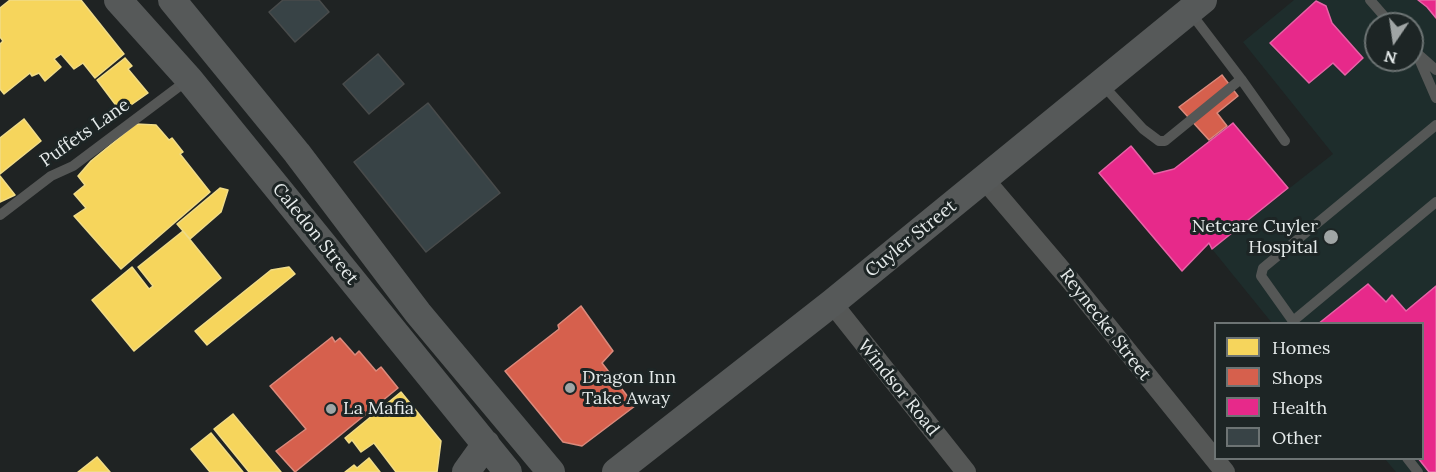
<!DOCTYPE html>
<style>
body{margin:0}
#map{position:relative;width:1436px;height:472px;overflow:hidden;background:#1f2323;font-family:Lora,serif}
canvas{display:block}
.legend{position:absolute;left:1214px;top:322px;width:210px;height:138px;box-sizing:border-box;background:#1d2525;border:2px solid #6d7474;margin:0;padding:8px 10px;list-style:none;font-size:18px;color:#e6ebeb}
.legend li{display:flex;align-items:center;gap:12px;height:30px}
.legend b{width:30px;border:2px solid #6d7474}
.north{position:absolute;left:1364px;top:12px;width:60px;height:60px;box-sizing:border-box;background:#1d2525;border:2px solid #6d7474;border-radius:50%;rotate:193deg;font-size:16px;font-weight:700;line-height:24px;text-align:center;color:#e6ebeb}
.north::after{content:'';display:block;margin:auto;width:21px;height:27px;background:#a0a5a5;clip-path:polygon(50% 0,100% 100%,50% 72%,0 100%)}
</style>
<div id="map">
<canvas width="1436" height="472"></canvas>
<ul class="legend">
<li><b style="height:16px;background:#f6d55c"></b>Homes</li>
<li><b style="height:16px;background:#d6604d"></b>Shops</li>
<li><b style="height:16px;background:#e7298a"></b>Health</li>
<li><b style="height:16px;background:#384346"></b>Other</li>
</ul>
<div class="north">N</div>
</div>
<script>
const c = document.querySelector('canvas').getContext('2d');
c.lineJoin = 'round';
function fillPath(path, color) { c.fillStyle = color; c.fill(path, 'evenodd'); }
const poly = rows => new Path2D(rows.map(r => 'M' + r).join(''));
function stroke(path, color, width, dash) { c.strokeStyle = color; c.lineWidth = width; c.lineCap = dash ? 'butt' : 'round'; c.setLineDash(dash || []); c.stroke(path); }
function drawText(font, color, halo, rows, align = 'center') {
  c.font = font + ' Lora,serif'; c.lineWidth = 6; c.setLineDash([]); c.textBaseline = 'middle'; c.strokeStyle = halo; c.fillStyle = color; for (const [text, x, y, turn = 0] of rows) {
    c.save(); c.translate(x, y); c.rotate((+turn || 0) * Math.PI / 180); c.textAlign = isNaN(turn) ? turn : align; if (halo) c.strokeText(text, 0, 0); c.fillText(text, 0, 0); c.restore();
  }
}
fillPath(poly([
 [1294,0,1436,0,1436,472,1396,472,1385,459,1422,458,1422,324,1272,323,1212,249,1333,154,1243,42],
 [1376,24,1412,24,1412,60,1376,60]
]), '#1e2d2c');
const homes = poly([
 [10,0,81,0,124,54,95,78,83,63,74,69,61,54,54,59,61,67,45,81,39,73,32,76,30,73,4,94,0,89,0,44,3,41,0,37,0,8,10,0],
 [125,58,132,66,128,69,148,93,121,112,97,80,125,58],
 [24,119,41,141,0,174,0,138,24,119],
 [136,124,156,125,169,140,172,138,183,152,180,154,210,192,121,269,74,216,86,208,74,194,85,185,78,176,91,161,136,124],
 [0,176,15,195,0,202,0,176],
 [220,188,228,190,221,212,190,239,177,224,220,188],
 [183,231,221,278,134,351,92,300,132,267,149,289,153,286,138,267,183,231],
 [289,267,295,274,207,345,195,331,271,270,289,267],
 [401,392,441,441,437,472,396,472,374,443,361,452,352,440,349,443,345,438,401,392],
 [233,414,281,472,249,472,214,429,233,414],
 [211,433,243,472,210,472,191,449,211,433],
 [97,457,110,472,78,472,97,457],
 [369,458,380,472,345,472,354,465,357,468,369,458]
]);
fillPath(homes, '#f6d55c');
stroke(homes, '#f1dc87', 1.5);
const shops = poly([
 [1222,75,1238,96,1217,113,1227,126,1209,140,1179,107,1222,75],
 [581,306,613,351,602,363,635,406,582,446,563,442,505,371,559,329,558,325,581,306],
 [332,337,335,342,340,338,355,355,359,351,376,371,381,367,398,388,295,472,276,451,306,429,270,386,332,337]
]);
fillPath(shops, '#d6604d');
stroke(shops, '#db8a7c', 1.5);
const health = poly([
 [1418,0,1436,0,1436,18,1427,7,1418,0],
 [1316,1,1326,6,1332,23,1363,58,1345,75,1333,63,1309,83,1270,43,1316,1],
 [1233,123,1288,188,1212,249,1209,243,1182,271,1099,173,1131,146,1154,174,1174,169,1233,123],
 [1368,284,1386,302,1392,295,1406,311,1436,286,1436,472,1429,472,1418,458,1422,458,1422,324,1318,324,1368,284]
]);
fillPath(health, '#e7298a');
stroke(health, '#e763a7', 1.5);
const building = poly([
 [283,0,319,0,329,12,295,42,269,12,283,0],
 [378,54,404,84,369,114,343,84,378,54],
 [428,103,500,193,426,252,354,162,428,103]
]);
fillPath(building, '#384346');
stroke(building, '#484b4b', 1.5);
stroke(poly([
 [1370,0,1391,24],
 [1190,12,1241,79],
 [1416,52,1436,98],
 [1418,54,1436,70],
 [1101,83,1143,129,1159,141,1165,141,1241,79,1285,141],
 [1436,125,1263,268,1261,276,1293,321,1436,202],
 [0,215,51,176,73,166,189,79],
 [1407,458,1418,472]
]), '#555756', 10);
stroke(poly([
 [984,179,1070,280,1225,472],
 [832,303,966,472]
]), '#555756', 20);
stroke(poly([
 [118,0,189,79,508,472],
 [172,0,297,153,418,313,551,472],
 [466,472,486,444],
 [616,472,832,303,1203,0]
]), '#565959', 28);
for (const [x, y, r, color] of [
 [1331,237,8,"#a0a5a5"],
 [570,388,6,"#a0a5a5"],
 [331,409,6,"#a0a5a5"]
]) { const dot = new Path2D(); dot.arc(x, y, r, 0, 2 * Math.PI); c.fillStyle = color; c.fill(dot); stroke(dot, '#1d2525', 2); }
drawText('18px', '#e6ebeb', '#1d2525', [
 ["Puffets Lane",85,133,-35],
 ["Caledon Street",315,234,51],
 ["Cuyler Street",911,239,-39],
 ["Reynecke Street",1105,325,52],
 ["Windsor Road",898,388,51]
]);
drawText('18px', '#e6ebeb', '#1d2525', [
 ["Netcare Cuyler",1318,227,"right"],
 ["Hospital",1318,248,"right"],
 ["Dragon Inn",582,378],
 ["Take Away",582,399],
 ["La Mafia",343,409]
], 'left');
</script>
